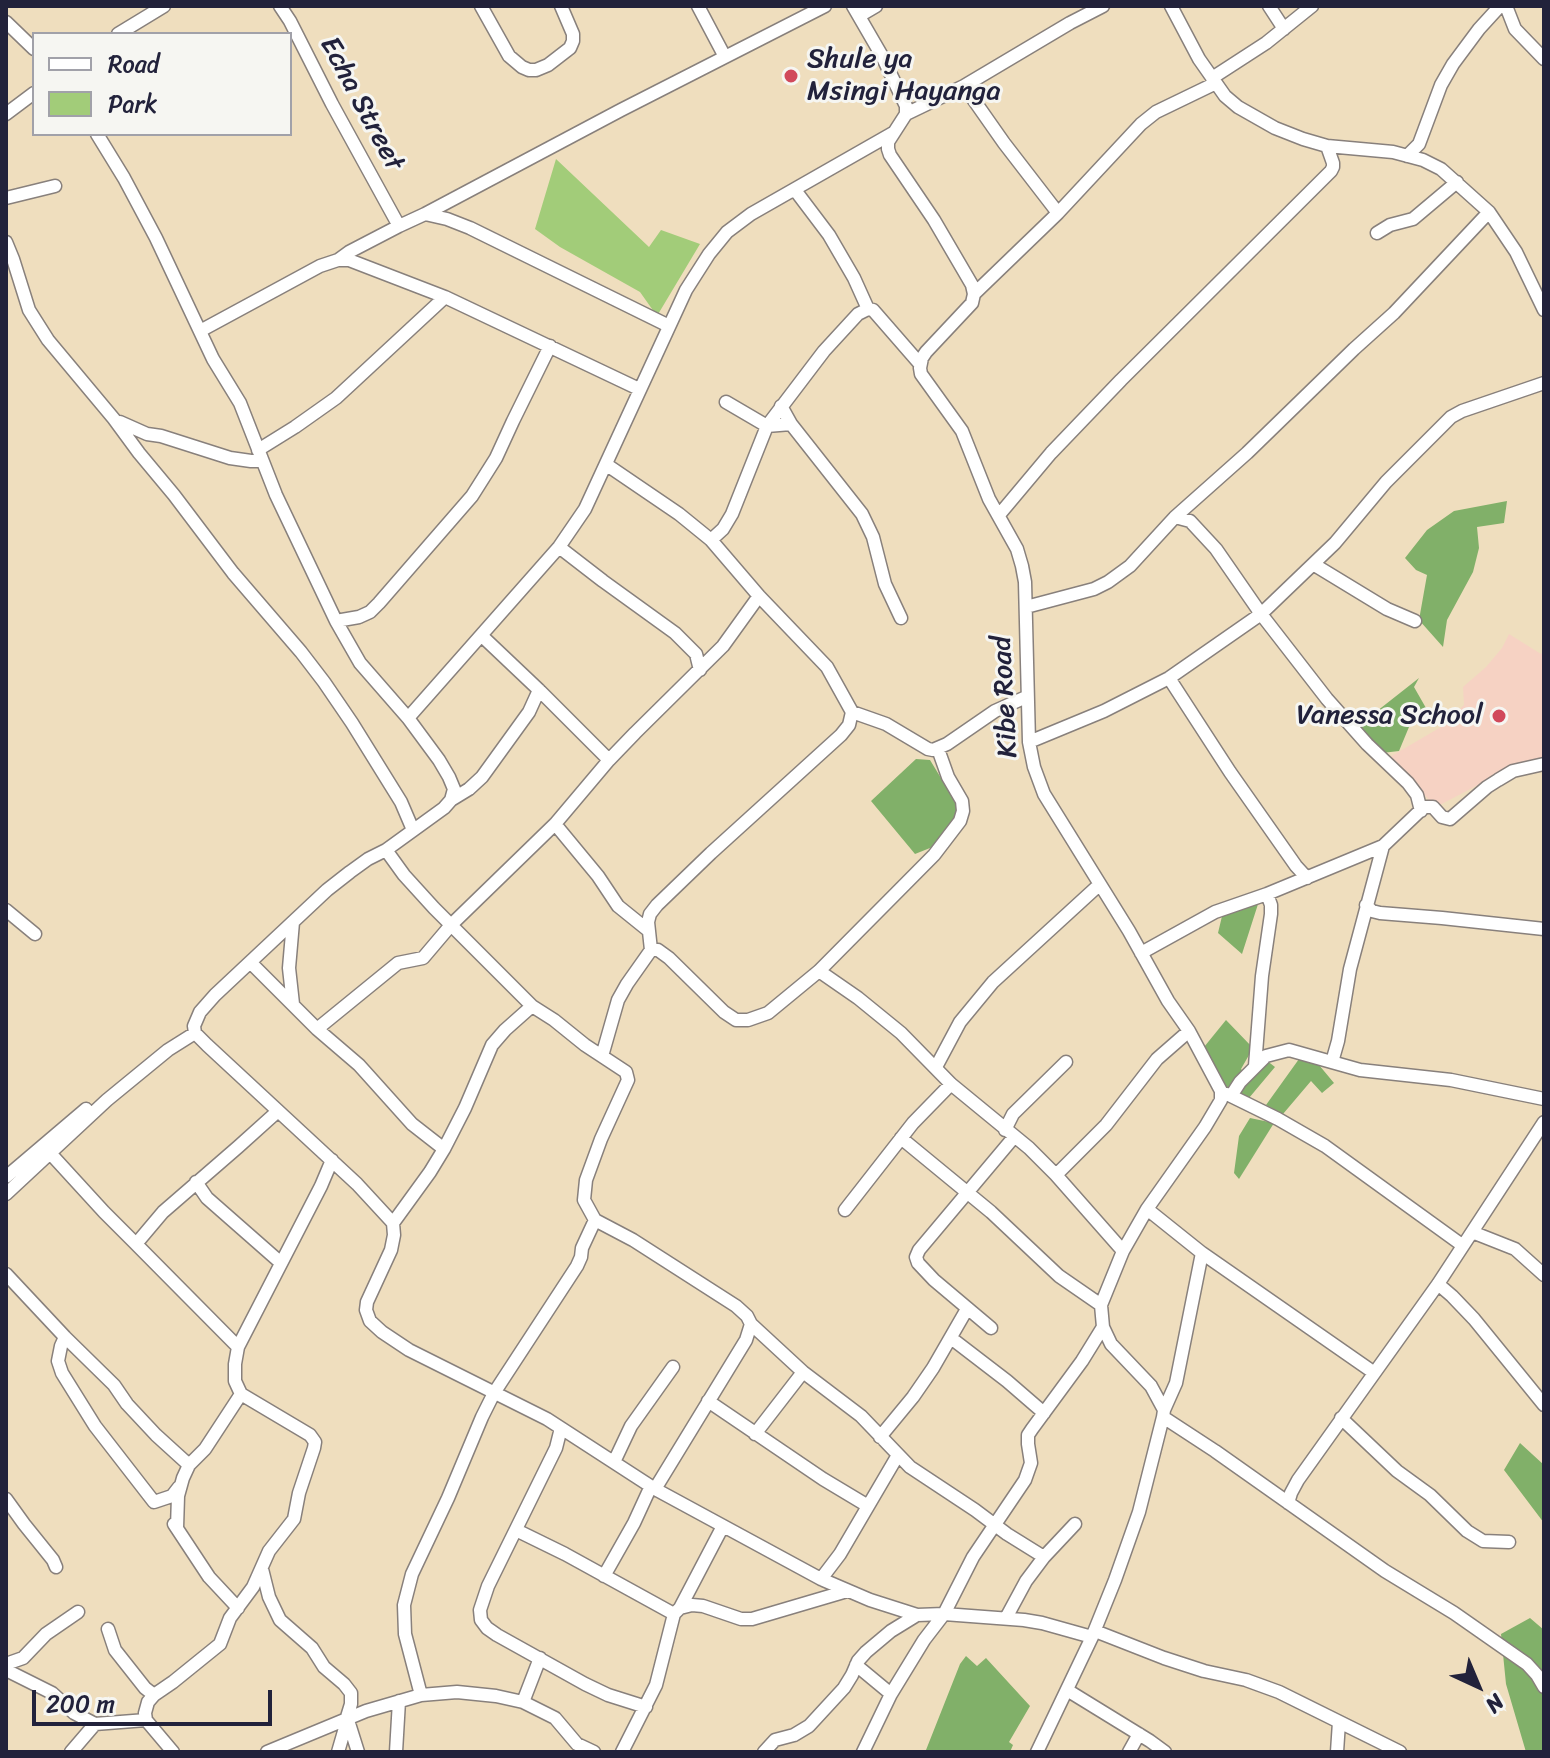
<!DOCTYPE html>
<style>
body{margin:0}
#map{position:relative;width:1550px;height:1758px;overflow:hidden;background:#efdebe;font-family:Sriracha,sans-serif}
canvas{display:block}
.frame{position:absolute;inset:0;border:8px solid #22223b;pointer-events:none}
.legend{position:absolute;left:32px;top:32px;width:260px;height:104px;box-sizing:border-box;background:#f6f6f2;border:2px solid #a1a1a9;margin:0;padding:10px 14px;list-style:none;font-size:24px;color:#22223b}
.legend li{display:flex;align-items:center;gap:16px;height:40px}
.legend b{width:40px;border:2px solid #a1a1a9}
.north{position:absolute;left:1438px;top:1646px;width:80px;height:80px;-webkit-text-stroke:6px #f6f6f2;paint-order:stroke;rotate:136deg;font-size:22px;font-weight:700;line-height:32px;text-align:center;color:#22223b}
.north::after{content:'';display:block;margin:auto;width:28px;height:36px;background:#22223b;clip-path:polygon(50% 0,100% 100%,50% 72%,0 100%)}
.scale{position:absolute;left:32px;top:1690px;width:240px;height:36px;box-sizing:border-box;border:4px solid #22223b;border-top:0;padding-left:10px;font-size:24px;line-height:28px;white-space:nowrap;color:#22223b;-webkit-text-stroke:6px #f6f6f2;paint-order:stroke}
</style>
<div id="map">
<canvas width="1550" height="1758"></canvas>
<div class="frame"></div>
<ul class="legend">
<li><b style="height:10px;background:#fff"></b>Road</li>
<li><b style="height:22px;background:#a2cc79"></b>Park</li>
</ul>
<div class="north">N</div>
<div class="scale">200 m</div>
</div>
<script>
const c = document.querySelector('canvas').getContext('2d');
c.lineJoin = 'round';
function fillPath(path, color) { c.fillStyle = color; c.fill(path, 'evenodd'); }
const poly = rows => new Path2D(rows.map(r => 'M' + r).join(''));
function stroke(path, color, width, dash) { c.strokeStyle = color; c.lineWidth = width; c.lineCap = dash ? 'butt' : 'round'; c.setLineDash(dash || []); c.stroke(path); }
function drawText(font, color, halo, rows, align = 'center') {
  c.font = font + ' Sriracha,sans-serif'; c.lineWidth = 6; c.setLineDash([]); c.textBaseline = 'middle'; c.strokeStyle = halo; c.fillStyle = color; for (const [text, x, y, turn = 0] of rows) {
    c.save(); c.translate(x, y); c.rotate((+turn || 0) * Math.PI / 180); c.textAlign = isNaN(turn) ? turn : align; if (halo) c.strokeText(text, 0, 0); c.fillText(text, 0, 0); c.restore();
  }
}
fillPath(poly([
 [1509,634,1541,654,1544,650,1544,760,1497,775,1436,807,1388,758,1441,727,1464,705,1463,687,1486,667,1502,648]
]), '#f6d2c3');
fillPath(poly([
 [556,159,649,247,661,230,700,244,657,316,640,292,560,247,535,229]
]), '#a2cc79');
fillPath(poly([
 [1507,501,1504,523,1477,527,1479,548,1473,572,1447,620,1443,647,1419,620,1427,575,1416,570,1405,558,1427,530,1454,511],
 [1419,678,1414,687,1430,715,1409,727,1399,751,1382,753,1358,726],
 [916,759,930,760,961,811,935,846,915,854,871,801],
 [1259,901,1242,954,1218,933,1223,912],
 [1226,1020,1253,1048,1241,1069,1249,1078,1266,1060,1275,1067,1249,1098,1224,1086,1200,1052],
 [1299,1059,1319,1065,1334,1083,1322,1093,1311,1081,1283,1114,1266,1105],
 [1250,1118,1274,1123,1239,1179,1234,1173,1239,1136],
 [1520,1443,1544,1465,1544,1523,1504,1470],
 [1530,1618,1544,1630,1544,1752,1526,1752,1506,1684,1501,1634],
 [966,1656,977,1666,986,1658,1030,1706,1009,1742,1013,1745,1010,1752,960,1752,958,1750,956,1752,929,1752,926,1750,960,1664]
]), '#81b069');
const minor = poly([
 [280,6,290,21,332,104,399,226],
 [481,6,509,56,522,67,529,70,536,70,548,65,570,48,573,41,573,34,561,6],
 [698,6,725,57],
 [853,6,882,56,906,106,906,114,888,142,888,149,890,155,934,220,972,285,974,294,972,303,926,352,922,358,920,368,921,374,962,431,989,499,1017,549,1022,566,1025,582,1029,742,1034,767,1044,794,1129,931,1168,1001,1189,1031,1221,1091,1221,1100,1205,1127,1147,1209,1123,1251,1101,1305,1103,1327,1111,1344,1151,1386,1164,1410,1163,1417,1139,1512,1115,1580,1092,1637,1037,1752],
 [1171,6,1199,59,1225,96,1238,107,1275,128,1303,139,1327,146,1393,152,1423,160,1441,169,1489,212,1516,252,1544,310],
 [1269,6,1284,29],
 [1506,6,1515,29,1544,59],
 [859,16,876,6],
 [6,22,34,49],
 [118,34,164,6],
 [1212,78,1266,43,1312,6],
 [964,86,1004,143,1058,213],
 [6,114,34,93],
 [906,114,964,86,1070,23,1103,6],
 [97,134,124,178,156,238,213,359,240,403,276,495,336,621,360,663,408,718,439,760,449,777,454,789,451,800,444,808,386,850,368,859,350,872,327,890,215,995,200,1012,194,1026,195,1033,207,1045,357,1184,393,1223,394,1235,391,1250,367,1302,366,1310,370,1321,382,1332,409,1350,547,1419,655,1489,821,1579,870,1600,917,1615,944,1614,1024,1620,1042,1623,1092,1637],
 [1407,156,1419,144,1441,85,1453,64,1479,29,1500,6],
 [795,190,829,235,854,278,868,309],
 [6,198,55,186],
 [425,214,447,219,470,228,669,326],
 [1377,233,1390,225,1413,219,1457,182],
 [6,242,13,259,29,310,48,340,114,419,139,453,174,495,233,573,301,652,324,682,352,723,401,802,413,830],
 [338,260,349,252,399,226,425,214,621,110,825,6],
 [974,294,1058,213,1141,124,1156,112,1216,83],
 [200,331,320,266,338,260,349,260,445,297,639,389],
 [726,402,767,426,791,424],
 [781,406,791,424,862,514,873,537,885,584,901,618],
 [120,422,147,434,161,436,230,458,251,461,262,461],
 [258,450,295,427,336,398,445,297],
 [607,465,679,514,711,540,759,596,827,667,852,712,849,725,841,735,711,853,657,905,650,914,648,922,651,950],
 [999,515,1051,453,1121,380,1331,171,1333,167,1333,163,1327,146],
 [1175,517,1190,521,1216,549,1261,614,1327,699,1367,744,1408,783,1417,795,1421,811],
 [711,540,723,529,732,514,767,426,824,351,858,314,868,309,873,310,920,364],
 [559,547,603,581,675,633,696,654,700,670],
 [1313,564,1387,609,1415,621],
 [1026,607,1094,589,1108,582,1130,566,1175,517,1247,453,1354,349,1394,313,1489,212],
 [336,621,359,617,370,612,379,603,472,496,496,458,513,421,550,346],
 [482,636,539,690,609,760],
 [1169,678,1230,772,1296,866,1307,878],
 [852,712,886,724,928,749,933,750,947,744,995,711,1026,697],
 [408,718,559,547,585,509,686,290,709,254,727,232,751,214,893,133],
 [1029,742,1104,711,1169,678,1261,614,1335,543,1386,482,1451,417,1462,411,1544,383],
 [451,800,469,789,482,777,529,712,539,690],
 [555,824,598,876,618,906,649,931],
 [386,850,404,875,434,908,532,1006,554,1020,585,1045,626,1072,628,1080,601,1139,586,1180,584,1200,595,1220,582,1248,581,1257,577,1266,494,1393,482,1417,448,1498,412,1574,404,1605,405,1634,421,1695],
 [1366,905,1372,911,1380,913,1442,918,1544,929],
 [6,910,35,934],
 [1141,953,1215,912,1267,894,1383,846],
 [250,962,317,1029,359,1065,412,1124,444,1149],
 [819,971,858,998,901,1033,951,1084,1029,1148,1056,1175,1123,1251],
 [293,1004,289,968,293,922],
 [317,1029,398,963,423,958,451,925,555,824,609,760,635,733,723,646,759,596],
 [602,1056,618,1000,627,984,651,950,658,950,669,958,724,1012,736,1020,748,1020,768,1013,819,971,934,855,960,821,963,811,962,801,948,777,938,749],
 [1332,1062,1338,1041,1350,969,1383,846,1424,807,1433,807,1442,817,1450,819,1487,787,1498,780,1513,771,1544,764],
 [1255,1066,1262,976,1271,914,1271,905,1267,894],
 [936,1067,960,1022,993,982,1099,885],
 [1227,1094,1278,1119,1325,1146,1462,1245],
 [1231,1096,1240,1082,1266,1056,1289,1050,1360,1070,1451,1080,1544,1099],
 [1005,1130,1013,1114,1066,1062],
 [901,1138,991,1212,1059,1276,1101,1305],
 [50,1153,104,1212,136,1244,163,1212,238,1147,278,1111],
 [1056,1175,1106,1125,1157,1059,1189,1031],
 [6,1177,86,1109],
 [196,1182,207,1198,281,1263],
 [6,1194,107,1100,168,1050,195,1033],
 [1147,1209,1202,1253,1373,1372],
 [845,1210,913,1123,951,1084],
 [595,1220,633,1240,736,1306,747,1316,751,1324,803,1372,861,1416,910,1467,975,1510,1007,1534,1044,1557],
 [393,1223,430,1172,444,1149,465,1108,492,1045,505,1030,532,1006],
 [1472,1232,1515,1249,1544,1275],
 [136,1244,238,1347],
 [6,1274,65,1337,114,1385,127,1404,156,1435,189,1465],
 [1438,1284,1452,1296,1474,1319,1544,1405],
 [991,1328,934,1280,918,1263,916,1257,919,1250,1014,1137],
 [65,1337,61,1346,58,1361,62,1373,95,1426,154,1502,172,1496,179,1487],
 [951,1338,1007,1381,1044,1413],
 [708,1401,823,1479,868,1506],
 [1164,1410,1176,1383,1202,1253],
 [1163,1417,1215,1451,1385,1571,1454,1613,1527,1664,1537,1675,1544,1687],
 [1341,1418,1397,1471,1430,1495,1467,1531,1483,1541,1509,1542],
 [561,1428,556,1448,488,1586,480,1610,481,1620,487,1628,497,1635,585,1684,608,1695,646,1707],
 [755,1434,803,1372],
 [880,1437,913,1397,933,1368,967,1309],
 [614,1462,631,1426,673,1367],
 [655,1489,746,1340,751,1324],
 [6,1499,24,1524,53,1560,56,1567],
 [1288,1503,1291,1493,1298,1480,1438,1284,1544,1122],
 [174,1524,209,1577,238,1608],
 [177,1528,178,1496,183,1478,189,1465,205,1449,241,1394],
 [516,1530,565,1554,674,1614],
 [262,1569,269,1597,280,1620,312,1648,324,1667,344,1684,351,1693,351,1704,347,1717,358,1752],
 [604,1576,634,1523,651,1486],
 [821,1579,840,1554,898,1455],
 [680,1608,723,1526],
 [1006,1618,1026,1581,1044,1557,1075,1524],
 [108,1629,115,1650,145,1688,154,1695],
 [1095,1631,1164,1658,1204,1671,1246,1680,1279,1692,1400,1752],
 [6,1664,23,1658,46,1634,78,1612],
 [856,1665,891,1694],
 [6,1670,52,1693,74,1713,95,1724,146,1720],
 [1067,1690,1150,1741,1165,1752],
 [523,1702,540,1658],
 [71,1752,95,1724],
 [173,1752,146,1720,145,1713,148,1702,154,1695,173,1682,220,1644,230,1618,253,1587,269,1551,294,1519,299,1493,314,1448,315,1442,310,1435,241,1394,235,1381,235,1364,238,1347,321,1186,332,1160],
 [267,1752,366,1711,421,1695,457,1692,496,1696,523,1702,555,1718,577,1744,594,1752],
 [338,1752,347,1721],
 [396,1752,399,1701],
 [622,1752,656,1685,674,1614,680,1608,692,1605,703,1606,741,1619,752,1619,847,1591],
 [764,1752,775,1740,794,1735,809,1726,844,1688,852,1675,858,1661,866,1652,891,1631,917,1615],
 [863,1752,891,1694,924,1640,944,1614,973,1557,1025,1480,1031,1463,1028,1444,1028,1435,1032,1429,1082,1361,1103,1327],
 [1129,1752,1139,1734],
 [1337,1752,1339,1722]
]);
stroke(minor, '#88807c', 15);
stroke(minor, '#fff', 12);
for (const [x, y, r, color] of [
 [791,76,8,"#d1495b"],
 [1499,716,8,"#d1495b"]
]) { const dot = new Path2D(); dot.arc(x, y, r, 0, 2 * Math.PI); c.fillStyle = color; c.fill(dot); stroke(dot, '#f6f6f2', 3); }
drawText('28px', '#22223b', '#f6f6f2', [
 ["Shule ya",807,60],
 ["Msingi Hayanga",807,92],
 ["Vanessa School",1483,716,"right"]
], 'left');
drawText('28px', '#22223b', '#f6f6f2', [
 ["Echa Street",361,104,62],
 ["Kibe Road",1006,697,-93]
]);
</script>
